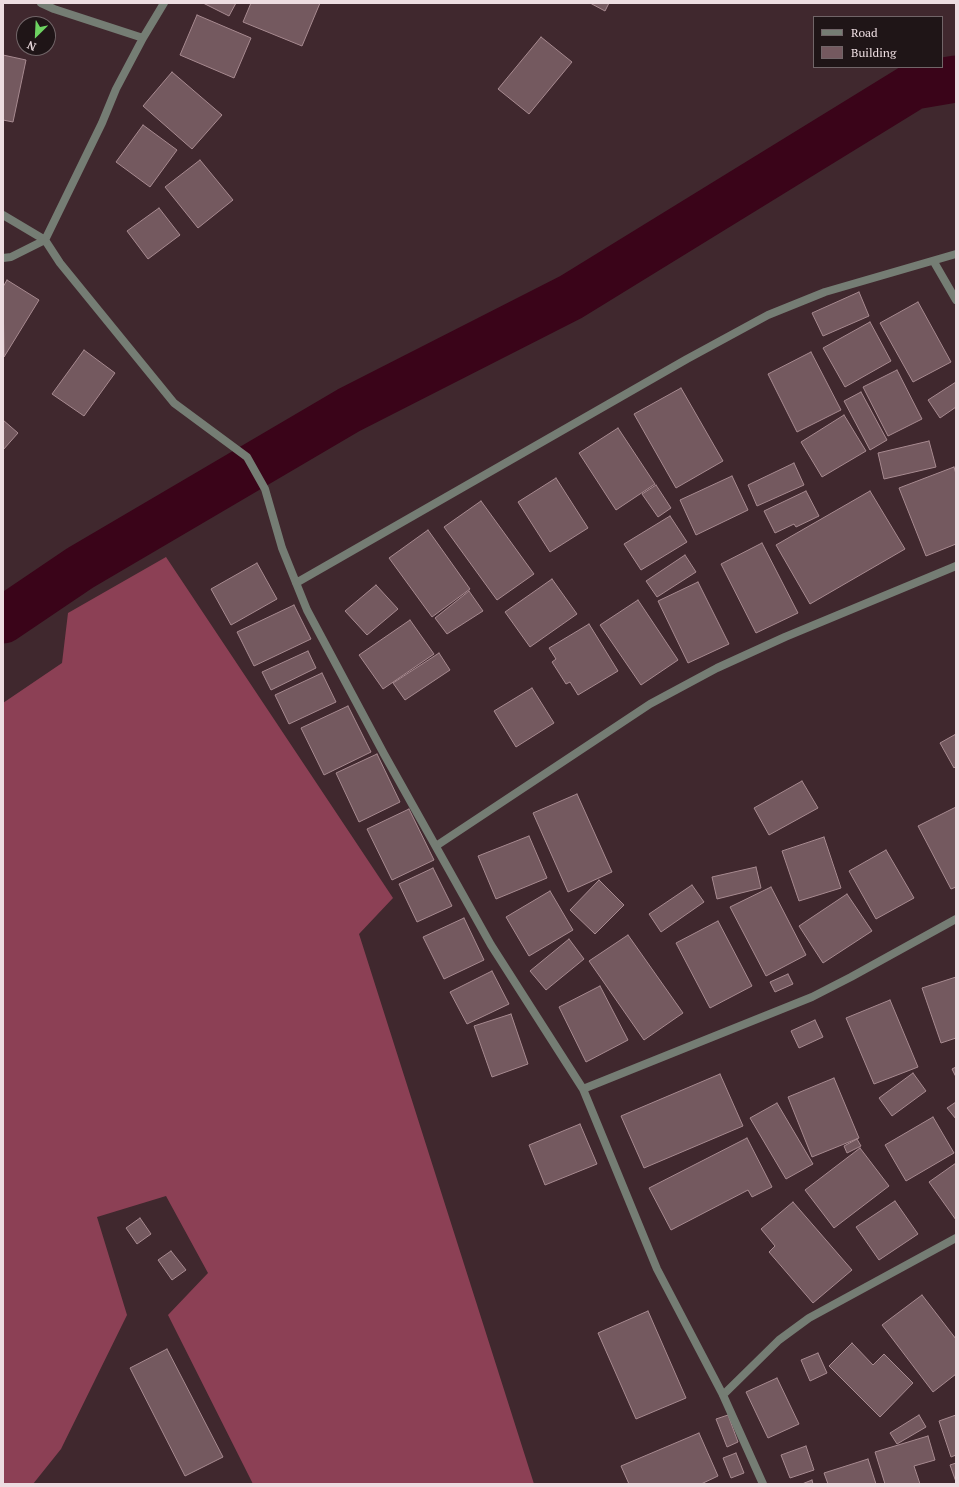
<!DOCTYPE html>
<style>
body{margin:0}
#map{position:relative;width:959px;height:1487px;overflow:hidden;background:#40282e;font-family:"PT Serif",serif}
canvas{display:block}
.frame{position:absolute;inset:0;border:4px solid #eddde1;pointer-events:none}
.legend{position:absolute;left:813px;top:16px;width:130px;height:52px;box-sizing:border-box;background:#1f1517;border:1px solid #716568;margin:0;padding:5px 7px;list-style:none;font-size:12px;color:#eddde1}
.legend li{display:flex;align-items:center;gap:8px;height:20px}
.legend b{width:20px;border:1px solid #716568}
.north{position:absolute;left:16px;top:16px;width:40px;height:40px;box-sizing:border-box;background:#1f1517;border:1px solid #716568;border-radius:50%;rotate:204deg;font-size:11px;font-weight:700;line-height:16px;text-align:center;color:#eddde1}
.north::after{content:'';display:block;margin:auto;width:14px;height:18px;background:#6dd361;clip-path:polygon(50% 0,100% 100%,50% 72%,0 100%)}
</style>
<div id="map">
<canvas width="959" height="1487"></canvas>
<div class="frame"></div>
<ul class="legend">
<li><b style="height:5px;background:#757d74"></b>Road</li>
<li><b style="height:11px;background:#74595f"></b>Building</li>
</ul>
<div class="north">N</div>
</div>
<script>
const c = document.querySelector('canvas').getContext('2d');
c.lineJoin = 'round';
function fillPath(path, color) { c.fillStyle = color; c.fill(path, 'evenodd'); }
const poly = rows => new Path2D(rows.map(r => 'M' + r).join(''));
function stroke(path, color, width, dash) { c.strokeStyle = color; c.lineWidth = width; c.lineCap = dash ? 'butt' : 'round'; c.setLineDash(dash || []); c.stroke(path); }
fillPath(poly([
 [166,557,393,898,359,934,534,1484,253,1484,168,1315,208,1273,166,1196,97,1217,127,1315,61,1449,33,1484,3,1484,3,703,62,663,68,613]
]), '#8c4055');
stroke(poly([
 [3,620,80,568,349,410,571,297,914,86,956,79]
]), '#3a0419', 47);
const building = poly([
 [203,3,236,3,229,16,203,3],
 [251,3,320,3,302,46,243,22,251,3],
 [590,3,609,3,605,11,590,3],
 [197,15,251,38,234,78,180,55,197,15],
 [541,37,572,62,529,114,498,89,541,37],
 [3,55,26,60,13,122,3,120,3,55],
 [172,72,222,115,192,149,143,106,172,72],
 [143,125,177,150,150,187,116,162,143,125],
 [200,160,233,200,198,228,165,187,200,160],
 [159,208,180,235,148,259,127,231,159,208],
 [7,280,39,300,4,357,3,287,7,280],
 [859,292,869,316,823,336,812,313,859,292],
 [918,302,951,362,913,382,880,323,918,302],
 [870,322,891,361,845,387,823,348,870,322],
 [84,350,115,373,84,416,52,394,84,350],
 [811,352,841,410,797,432,768,374,811,352],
 [897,370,922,419,888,436,863,387,897,370],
 [956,382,956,407,940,418,928,400,956,382],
 [681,388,723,461,676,488,634,414,681,388],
 [861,392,887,440,870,450,844,401,861,392],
 [844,415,866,451,822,477,801,442,844,415],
 [3,420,18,433,3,450,3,420],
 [618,428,655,484,616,510,579,453,618,428],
 [929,441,936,467,884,479,878,453,929,441],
 [794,463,804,485,757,506,748,485,794,463],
 [954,467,956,474,956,544,926,556,899,488,954,467],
 [732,476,748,510,696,535,680,500,732,476],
 [556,478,588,528,550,552,518,502,556,478],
 [656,485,671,508,658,517,642,494,656,485],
 [806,491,819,516,796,527,794,524,775,533,764,511,806,491],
 [870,491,905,549,810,604,776,545,870,491],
 [481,501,534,574,497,600,444,527,481,501],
 [670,516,687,542,641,570,624,544,670,516],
 [428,530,470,589,432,617,389,558,428,530],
 [762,543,798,613,756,633,721,564,762,543],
 [685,555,696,572,657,597,646,581,685,555],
 [257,563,277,599,231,625,211,589,257,563],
 [552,579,577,614,530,647,505,612,552,579],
 [698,582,729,644,688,663,658,601,698,582],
 [376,585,398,609,367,635,345,611,376,585],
 [469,591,483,611,447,634,435,618,469,591],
 [638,600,678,660,641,685,600,625,638,600],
 [294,605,311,639,254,666,237,632,294,605],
 [410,620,434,654,383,689,359,655,410,620],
 [589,624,618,671,578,695,570,682,566,684,552,662,556,659,549,648,589,624],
 [308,651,316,668,271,690,262,672,308,651],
 [439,653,450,670,405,700,393,683,439,653],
 [322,673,336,702,289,724,275,695,322,673],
 [532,688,554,723,516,747,494,711,532,688],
 [348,706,371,752,324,775,301,728,348,706],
 [956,734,956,766,954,768,940,743,956,734],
 [377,754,400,802,359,822,336,773,377,754],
 [802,781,818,808,769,835,754,808,802,781],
 [577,794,612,872,568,892,533,813,577,794],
 [956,807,956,887,951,889,918,826,956,807],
 [409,809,434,860,392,880,367,829,409,809],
 [529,836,547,878,496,899,478,856,529,836],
 [824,837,841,888,799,901,782,851,824,837],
 [886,850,914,898,876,919,849,871,886,850],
 [756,867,761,888,717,899,712,877,756,867],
 [433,868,452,906,417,922,399,884,433,868],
 [599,880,624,905,595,934,570,910,599,880],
 [692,885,704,902,661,932,649,914,692,885],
 [771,887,806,955,766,976,730,907,771,887],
 [550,891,573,930,529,956,506,917,550,891],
 [847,894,872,931,823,963,799,926,847,894],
 [464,918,484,960,444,979,423,937,464,918],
 [718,921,752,986,710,1008,676,943,718,921],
 [628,935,683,1013,644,1040,589,961,628,935],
 [569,939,584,959,546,990,530,971,569,939],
 [492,971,509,1004,467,1024,450,992,492,971],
 [788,974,793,984,775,992,770,982,788,974],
 [956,977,956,1038,941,1043,922,988,956,977],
 [600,986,628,1040,586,1062,559,1007,600,986],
 [890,1000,918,1067,874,1084,846,1018,890,1000],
 [511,1014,528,1064,492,1077,474,1026,511,1014],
 [815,1020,823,1037,799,1048,791,1031,815,1020],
 [956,1067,956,1077,952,1069,956,1067],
 [913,1073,926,1091,892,1116,879,1098,913,1073],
 [720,1074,743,1126,644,1168,621,1116,720,1074],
 [834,1078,859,1138,812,1157,788,1097,834,1078],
 [956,1102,956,1119,947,1108,956,1102],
 [777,1103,813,1164,786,1179,750,1118,777,1103],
 [933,1117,954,1153,906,1181,885,1145,933,1117],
 [580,1124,597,1164,545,1185,529,1145,580,1124],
 [747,1138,772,1187,752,1197,748,1190,671,1230,649,1188,747,1138],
 [857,1139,861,1146,847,1153,844,1146,857,1139],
 [860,1148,889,1186,834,1228,805,1190,860,1148],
 [956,1163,956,1220,929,1182,956,1163],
 [895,1201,918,1234,879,1260,856,1227,895,1201],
 [793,1202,852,1270,813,1303,769,1252,775,1246,761,1229,793,1202],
 [140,1218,151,1234,137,1244,126,1228,140,1218],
 [171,1251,186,1270,172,1280,158,1260,171,1251],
 [922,1295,956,1339,956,1374,933,1392,882,1325,922,1295],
 [648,1311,686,1398,636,1419,598,1333,648,1311],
 [852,1343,873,1365,884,1354,913,1383,880,1417,829,1366,852,1343],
 [167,1349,223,1457,185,1476,130,1368,167,1349],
 [818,1353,827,1373,810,1381,801,1360,818,1353],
 [777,1378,799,1424,768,1438,746,1392,777,1378],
 [728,1415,738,1442,727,1447,716,1419,728,1415],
 [919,1415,926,1427,897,1444,890,1433,919,1415],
 [956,1415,956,1455,951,1457,939,1421,956,1415],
 [699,1433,718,1476,701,1484,629,1484,621,1466,699,1433],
 [928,1436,935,1460,914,1466,920,1484,885,1484,875,1452,928,1436],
 [806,1446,814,1470,790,1478,781,1455,806,1446],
 [736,1453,744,1473,731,1478,723,1458,736,1453],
 [868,1459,876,1484,828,1484,824,1473,868,1459],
 [956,1463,956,1482,950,1465,956,1463],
 [812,1480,813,1484,802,1484,812,1480]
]);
fillPath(building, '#74595f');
stroke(building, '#a78a90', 1);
stroke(poly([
 [41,3,54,9,143,38],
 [3,215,45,240,60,263,174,403,247,457,265,489,282,548,307,610,384,754,491,945,583,1089,657,1269,723,1395,763,1484],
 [3,258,11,257,45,240,102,123,116,89,143,38,164,3],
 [934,262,956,300],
 [296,583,687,359,768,315,825,292,956,254],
 [436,846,650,704,717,668,785,637,956,566],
 [583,1089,812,997,851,977,956,919],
 [723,1395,779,1340,809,1318,956,1238]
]), '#757d74', 8);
</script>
